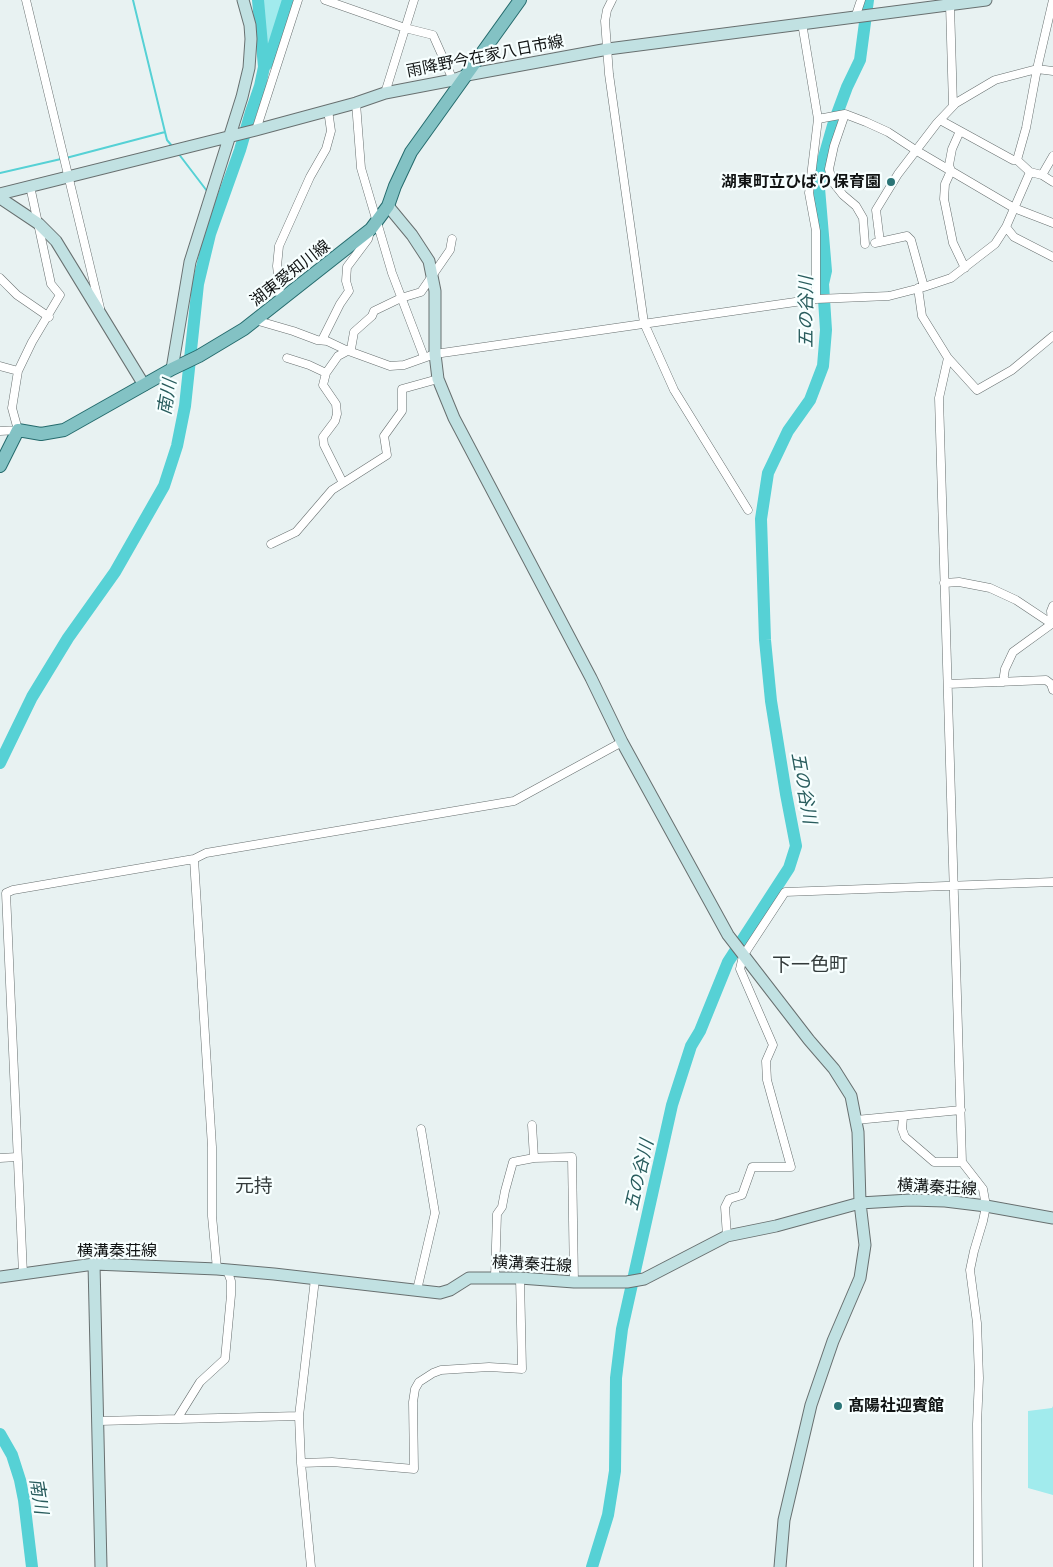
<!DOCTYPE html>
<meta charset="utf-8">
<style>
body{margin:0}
canvas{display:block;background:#e8f2f2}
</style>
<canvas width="1053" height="1567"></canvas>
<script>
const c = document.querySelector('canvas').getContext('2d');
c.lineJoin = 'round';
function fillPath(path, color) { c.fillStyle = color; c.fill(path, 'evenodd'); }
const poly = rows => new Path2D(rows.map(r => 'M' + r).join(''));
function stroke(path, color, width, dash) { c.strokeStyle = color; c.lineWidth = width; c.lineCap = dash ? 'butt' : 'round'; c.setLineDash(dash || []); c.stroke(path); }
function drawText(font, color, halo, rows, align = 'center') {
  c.font = font + ' "Exo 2","Noto Sans JP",sans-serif'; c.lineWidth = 4.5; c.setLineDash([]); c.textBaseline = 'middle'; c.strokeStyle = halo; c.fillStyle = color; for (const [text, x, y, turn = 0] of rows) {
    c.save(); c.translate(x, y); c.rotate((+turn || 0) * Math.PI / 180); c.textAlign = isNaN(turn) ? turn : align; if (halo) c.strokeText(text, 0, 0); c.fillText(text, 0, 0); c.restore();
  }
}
fillPath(poly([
 [260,0,283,0,267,57,265,43],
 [1053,1406,1053,1495,1028,1488,1028,1411,1052,1408]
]), '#a1ebed');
stroke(poly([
 [133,0,165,132,167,140,172,146],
 [178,153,207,191],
 [66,158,165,132],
 [0,173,61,159],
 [214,201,220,210]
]), '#56d1d5', 2);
stroke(poly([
 [266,65,270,57,288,0],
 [0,763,32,697,68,638,115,572,164,486,177,446,185,406,198,284,210,234,240,150,251,112,260,86,264,67,258,0],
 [0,1434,12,1455,20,1480,24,1500,32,1567],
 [592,1567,608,1515,615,1471,616,1378,622,1329,672,1105,691,1046,700,1031,728,962,789,868,796,846,786,794,771,701,765,640,761,519,768,473,788,431,810,400,823,366,826,330,823,284,826,271,819,188,822,164,834,122,847,87,860,60,868,0]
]), '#56d1d5', 12);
const street = poly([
 [26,0,100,308],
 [325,0,405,28,433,35,453,80],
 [612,0,607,10,605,21,609,74,644,323,674,390,748,510],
 [1053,0,1037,69,1026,128,1017,160,1030,172,1042,175,1053,182],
 [950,5,953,106],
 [855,18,861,0],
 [802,23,818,119,809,193,816,231,816,299],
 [385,93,414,0],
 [356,103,361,168,392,273,424,357],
 [845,114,834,146,829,169,832,181,843,195,856,206,863,218,865,244],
 [818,119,845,114,866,122,888,132,917,151,1014,208,1053,223],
 [940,120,1013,160,1017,160],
 [256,130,298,0],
 [960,131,952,149,949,165,951,171,945,184,944,199,953,243,965,268],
 [1030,172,1006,227,1014,237,1053,257],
 [1042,175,1053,156],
 [880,242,876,210,898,174,937,123,956,103,995,80,1037,69,1053,71],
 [875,243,907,236,911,240,924,287],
 [0,278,17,295,49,317],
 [918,288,922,316,948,358,939,398,962,1162,983,1189,986,1206,983,1221,974,1251,970,1270,977,1323,979,1378,977,1424,978,1567],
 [281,301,277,266,279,246,310,177,326,149,331,131,328,110],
 [255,320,293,331,317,340,327,341,346,350,390,366,404,365,435,354,816,299,889,296,924,287,951,278,995,244,1006,227],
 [322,340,340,304,349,291,346,281,347,267,368,239,370,232],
 [287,358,309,365,326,373],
 [948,358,977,390,1012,370,1053,336],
 [0,366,18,371],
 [0,431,18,430,12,408,18,371,32,342,60,295,51,284,30,186],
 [343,483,324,445,323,437,335,421,337,414,336,404,323,385,326,373,338,356,351,349,354,332,372,316,374,311,401,298,421,292,450,250,452,239],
 [271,544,296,532,332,490,387,455,384,436,402,411,402,389,438,379],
 [944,583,959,582,990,588,1016,600,1052,624],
 [1052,624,1051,611,1053,606],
 [1003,682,1005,669,1013,652,1053,623],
 [948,684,1046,680,1051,684,1053,690],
 [194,859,212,1147,212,1216,217,1269],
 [903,1117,902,1129,905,1137,934,1162,962,1162],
 [856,1120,961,1110],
 [532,1125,534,1158,572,1157,574,1282],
 [0,1158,17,1157],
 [727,1236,725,1207,729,1199,742,1195,752,1167,791,1167,767,1080,766,1061,773,1045,740,969,743,956,785,892,1053,882],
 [23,1274,6,893,13,890,194,859,206,853,514,801,622,742],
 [495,1277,497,1214,502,1207,505,1191,513,1162,534,1158],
 [417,1290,435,1213,421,1129],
 [177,1419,200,1382,225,1359,231,1295,231,1281,227,1270],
 [99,1421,299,1416],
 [301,1463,332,1462,414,1469,413,1402,415,1389,419,1382,433,1373,441,1370,489,1367,522,1369,520,1278],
 [311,1567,301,1463,299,1416,315,1279]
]);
const secondary = poly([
 [0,194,256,130,356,103,385,93,453,80,467,75,608,49,986,0],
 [0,198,39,224,56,241,144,385],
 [388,206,412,235,429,261,435,291,435,354,438,379,454,418,591,678,622,742,728,935,809,1040,834,1069,851,1096,858,1132,860,1203,865,1245,860,1278,833,1341,811,1405,784,1520,780,1567],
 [172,369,190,262,242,97,249,68,251,39,250,25,243,0],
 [94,1264,101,1567],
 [0,1277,94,1264,217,1269,274,1274,440,1293,450,1290,469,1278,520,1278,574,1282,627,1282,644,1279,727,1236,776,1226,860,1203,910,1200,945,1201,986,1206,1053,1218]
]);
const primary = poly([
 [0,466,18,430,41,434,64,430,172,369,199,356,244,329,371,229,388,206,395,186,411,152,520,0]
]);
stroke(street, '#687070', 9);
stroke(secondary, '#687070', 13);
stroke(primary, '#256b6d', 14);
stroke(street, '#fff', 8);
stroke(secondary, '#c1e1e2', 11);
stroke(primary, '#83c2c4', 12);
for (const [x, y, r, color] of [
 [891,182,5,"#2a7476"],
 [838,1406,5,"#2a7476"]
]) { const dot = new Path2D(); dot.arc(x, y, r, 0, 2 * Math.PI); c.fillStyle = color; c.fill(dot); stroke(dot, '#f7ffff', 2); }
drawText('16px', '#111414', '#f7ffff', [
 ["雨降野今在家八日市線",485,56,-11],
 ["湖東愛知川線",290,273,-38],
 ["横溝秦荘線",937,1187,3],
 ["横溝秦荘線",117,1251],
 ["横溝秦荘線",532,1264,3]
]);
drawText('bold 16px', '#111414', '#f7ffff', [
 ["湖東町立ひばり保育園",881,182],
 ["髙陽社迎賓館",848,1406,"left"]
], 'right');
drawText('italic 18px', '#285c5d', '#f7ffff', [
 ["五の谷川",806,312,-90],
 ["南川",167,397,-81],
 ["五の谷川",804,788,80],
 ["五の谷川",639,1175,-77],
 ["南川",39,1496,81]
]);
drawText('19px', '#333b3b', '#f7ffff', [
 ["下一色町",810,965],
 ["元持",254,1186]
]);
</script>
